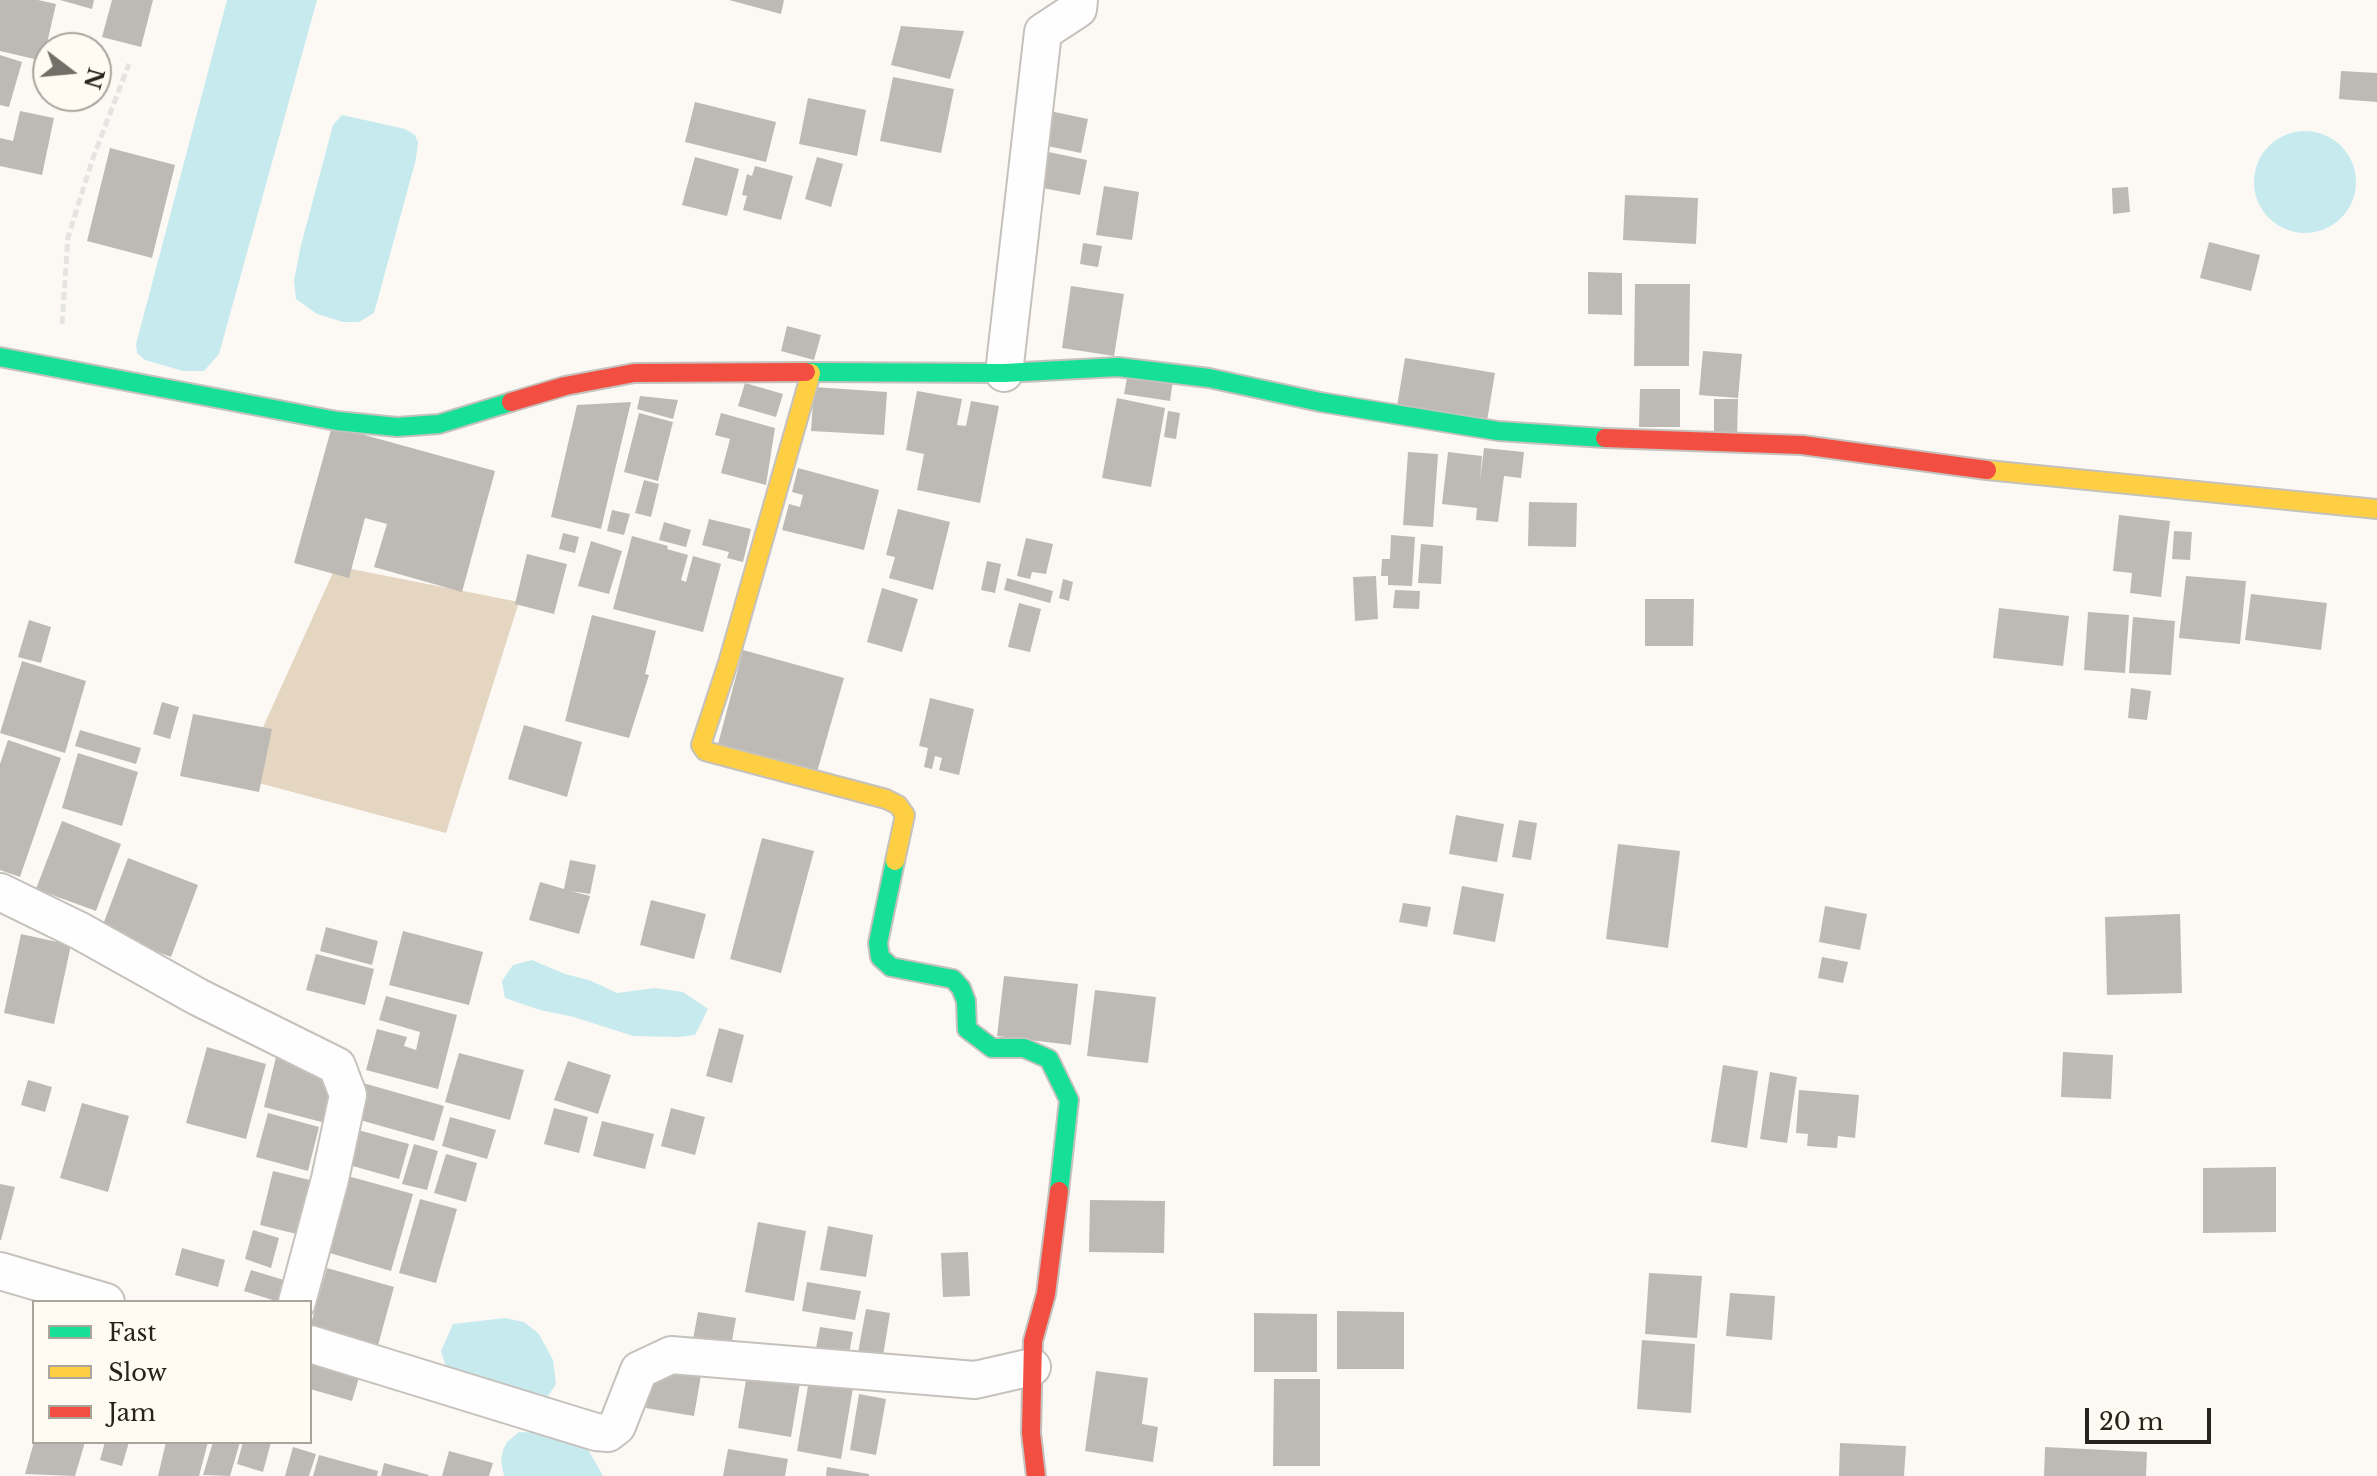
<!DOCTYPE html>
<style>
body{margin:0}
#map{position:relative;width:2377px;height:1476px;overflow:hidden;background:#fcf9f5;font-family:"Libre Baskerville",serif}
canvas{display:block}
.legend{position:absolute;left:32px;top:1300px;width:280px;height:144px;box-sizing:border-box;background:#fffaf2;border:2px solid #a9a49c;margin:0;padding:10px 14px;list-style:none;font-size:24px;color:#27231c}
.legend li{display:flex;align-items:center;gap:16px;height:40px}
.legend b{width:40px;border:2px solid #a9a49c}
.north{position:absolute;left:32px;top:32px;width:80px;height:80px;box-sizing:border-box;background:#fffaf2;border:2px solid #a9a49c;border-radius:50%;rotate:106deg;font-size:22px;font-weight:700;line-height:32px;text-align:center;color:#27231c}
.north::after{content:'';display:block;margin:auto;width:28px;height:36px;background:#726e68;clip-path:polygon(50% 0,100% 100%,50% 72%,0 100%)}
.scale{position:absolute;left:2085px;top:1408px;width:126px;height:36px;box-sizing:border-box;border:4px solid #27231c;border-top:0;padding-left:10px;font-size:24px;line-height:28px;white-space:nowrap;color:#27231c;-webkit-text-stroke:6px #fffaf2;paint-order:stroke}
</style>
<div id="map">
<canvas width="2377" height="1476"></canvas>
<ul class="legend">
<li><b style="height:10px;background:#16e098"></b>Fast</li>
<li><b style="height:10px;background:#ffcf43"></b>Slow</li>
<li><b style="height:10px;background:#f24e42"></b>Jam</li>
</ul>
<div class="north">N</div>
<div class="scale">20 m</div>
</div>
<script>
const c = document.querySelector('canvas').getContext('2d');
c.lineJoin = 'round';
function fillPath(path, color) { c.fillStyle = color; c.fill(path, 'evenodd'); }
const poly = rows => new Path2D(rows.map(r => 'M' + r).join(''));
function stroke(path, color, width, dash) { c.strokeStyle = color; c.lineWidth = width; c.lineCap = dash ? 'butt' : 'round'; c.setLineDash(dash || []); c.stroke(path); }
fillPath(poly([
 [336,566,519,602,446,833,240,778]
]), '#e4d6c1');
fillPath(poly([
 [227,0,317,0,219,354,204,371,183,371,145,360,137,353,136,344],
 [342,115,405,129,415,135,418,142,416,159,374,313,359,322,343,322,317,314,296,299,294,280,301,245,333,125],
 '2254 182a51 51 0 1 1 102 0a51 51 0 1 1-102 0Z',
 [532,960,565,974,589,980,617,993,655,988,683,992,708,1009,695,1035,679,1037,633,1036,574,1017,540,1010,505,998,502,981,513,965],
 [505,1318,524,1322,539,1334,553,1360,556,1384,548,1396,452,1372,445,1364,441,1351,453,1324],
 [519,1432,545,1433,571,1440,589,1451,603,1476,504,1476,501,1461,503,1450,507,1442]
]), '#c7eaee');
fillPath(poly([
 [0,0,38,0,56,4,43,61,0,51],
 [60,0,94,0,92,9],
 [112,0,153,0,141,47,102,37],
 [729,0,784,0,781,14],
 [901,26,964,31,950,79,891,65],
 [0,55,22,62,9,107,0,105],
 [2341,71,2377,73,2377,102,2339,99],
 [893,77,954,89,941,153,880,141],
 [808,98,866,110,857,156,799,144],
 [695,102,776,122,766,162,685,142],
 [1045,110,1088,119,1081,153,1038,144],
 [20,111,54,118,42,175,0,166,0,138,13,141],
 [110,148,175,165,152,258,87,241],
 [1034,149,1087,160,1080,195,1026,185],
 [695,157,739,169,727,216,682,205],
 [817,157,843,164,831,207,805,199],
 [755,166,793,176,781,220,743,210,747,196,742,195,747,174,752,176],
 [1104,186,1139,192,1132,240,1096,235],
 [2128,187,2130,212,2113,214,2112,188],
 [1625,195,1698,198,1696,244,1623,240],
 [2209,242,2260,255,2251,291,2200,278],
 [1083,243,1102,246,1098,267,1080,264],
 [1588,272,1622,273,1622,315,1588,314],
 [1635,284,1690,284,1689,366,1634,366],
 [1071,286,1124,294,1114,356,1062,348],
 [787,326,821,335,814,360,781,351],
 [1703,351,1742,354,1738,398,1699,395],
 [1405,358,1495,373,1487,421,1397,406],
 [1128,373,1173,380,1170,401,1124,394],
 [745,383,783,394,776,417,738,406],
 [814,387,887,392,884,435,811,431],
 [1640,389,1680,389,1680,427,1639,427],
 [917,391,962,399,957,425,966,426,971,401,999,406,980,503,917,490,924,454,906,450],
 [640,396,678,400,673,419,637,409],
 [1117,398,1165,408,1151,487,1102,478],
 [1714,399,1738,399,1737,437,1714,438],
 [631,402,601,529,551,517,577,405],
 [1168,411,1180,413,1176,439,1164,437],
 [639,413,673,422,658,481,624,472],
 [721,413,775,428,766,485,721,473,730,439,715,435],
 [332,426,495,471,462,592,374,567,387,524,365,518,349,578,294,563],
 [1484,448,1524,452,1521,478,1504,476,1498,522,1476,520,1477,508,1442,504,1448,452,1482,456,1480,481],
 [1408,452,1438,454,1433,527,1403,525],
 [798,468,879,490,864,550,782,530,789,504,800,507,803,495,792,492],
 [644,480,659,484,651,517,635,513],
 [1529,502,1577,503,1576,547,1528,546],
 [898,509,950,522,933,590,889,578,895,557,886,555],
 [612,510,630,514,624,535,607,531],
 [2119,515,2170,521,2161,597,2130,593,2132,573,2113,571],
 [709,519,751,529,743,562,727,558,729,552,702,545],
 [664,522,691,530,686,547,659,540],
 [2174,531,2192,532,2190,560,2172,559],
 [563,533,579,537,575,553,559,549],
 [1391,535,1415,537,1412,586,1388,585,1388,576,1381,576,1382,559,1390,559],
 [632,536,668,546,667,549,688,555,681,580,686,582,693,556,721,564,703,632,613,609],
 [1026,538,1053,544,1046,574,1032,572,1030,579,1017,576],
 [591,541,622,551,609,594,578,586],
 [1421,544,1443,546,1441,584,1418,583],
 [527,554,567,564,554,614,515,604],
 [987,561,1001,564,995,593,981,590],
 [1376,576,1378,619,1355,621,1353,577],
 [2186,576,2246,581,2240,644,2179,638],
 [1007,578,1053,591,1050,603,1004,590],
 [1063,579,1073,582,1069,601,1059,598],
 [882,588,918,599,902,652,867,642],
 [1395,590,1420,591,1419,609,1393,608],
 [2251,594,2327,603,2321,650,2245,640],
 [1645,599,1694,599,1693,646,1645,646],
 [1019,603,1041,609,1030,652,1008,647],
 [1999,608,2069,616,2063,666,1993,658],
 [2088,612,2129,615,2125,673,2084,670],
 [592,615,656,631,645,674,649,675,629,738,565,721],
 [2133,617,2175,621,2171,675,2129,673],
 [29,620,51,627,41,663,18,657],
 [743,650,844,678,817,772,718,744],
 [22,661,86,681,65,753,0,733],
 [2131,688,2151,691,2147,720,2128,718],
 [930,698,974,709,959,775,939,770,942,758,935,756,932,769,924,767,928,748,919,746],
 [162,702,179,707,170,739,153,734],
 [193,714,272,729,259,792,180,776],
 [524,725,582,742,567,797,508,779],
 [80,730,141,748,136,764,75,746],
 [8,740,61,758,20,877,0,870,0,764],
 [78,753,138,772,122,826,62,808],
 [1456,815,1504,824,1497,862,1449,854],
 [1519,820,1537,823,1531,860,1512,857],
 [62,821,121,844,96,911,36,889],
 [762,838,814,851,781,973,730,959],
 [1618,844,1680,851,1668,948,1606,939],
 [128,858,198,885,171,957,101,930],
 [570,860,596,865,590,894,571,891,590,896,579,934,529,920,540,882,564,889],
 [1462,886,1504,894,1495,942,1453,934],
 [651,900,706,914,694,959,640,945],
 [1403,903,1431,907,1427,927,1399,922],
 [1825,906,1867,914,1860,950,1819,942],
 [2180,914,2182,993,2107,995,2105,917],
 [326,927,378,941,372,965,320,951],
 [403,931,483,952,469,1005,389,985],
 [21,934,71,945,54,1024,4,1013],
 [316,954,374,969,365,1005,306,990],
 [1822,957,1848,962,1843,983,1818,978],
 [1004,976,1078,984,1071,1045,997,1036],
 [1095,990,1156,997,1148,1063,1087,1056],
 [386,996,457,1015,438,1089,366,1070,377,1029,407,1037,404,1046,416,1050,420,1032,379,1020],
 [719,1028,744,1035,732,1083,706,1076],
 [207,1047,266,1064,246,1139,186,1123],
 [2063,1052,2113,1055,2111,1099,2061,1097],
 [459,1053,524,1070,510,1120,445,1102],
 [276,1057,323,1073,343,1101,337,1126,264,1107],
 [568,1061,611,1075,598,1114,554,1100],
 [1723,1065,1758,1071,1747,1148,1711,1142],
 [1770,1072,1797,1077,1787,1143,1760,1139],
 [28,1080,52,1087,45,1112,21,1105],
 [363,1083,444,1106,434,1141,353,1118],
 [1799,1090,1859,1095,1855,1138,1838,1136,1837,1148,1807,1146,1808,1134,1796,1133],
 [82,1103,129,1116,108,1192,60,1178],
 [554,1108,588,1117,579,1153,544,1144],
 [671,1108,705,1117,695,1155,661,1146],
 [268,1113,319,1127,308,1171,256,1157],
 [450,1117,496,1130,487,1159,442,1146],
 [602,1121,654,1134,645,1169,593,1156],
 [351,1128,409,1144,399,1179,342,1163],
 [414,1144,438,1151,427,1190,402,1184],
 [446,1154,477,1163,466,1202,434,1193],
 [2276,1167,2276,1232,2203,1233,2203,1168],
 [273,1171,326,1184,313,1238,260,1225],
 [344,1175,413,1194,391,1271,323,1251],
 [0,1184,15,1187,1,1240,0,1240],
 [420,1199,457,1209,436,1283,399,1273],
 [1090,1200,1165,1201,1164,1253,1089,1252],
 [758,1222,806,1231,794,1301,745,1292],
 [828,1226,873,1235,866,1277,820,1270],
 [253,1230,279,1238,271,1268,245,1259],
 [182,1248,225,1260,218,1287,175,1275],
 [968,1252,970,1296,943,1297,941,1253],
 [327,1268,394,1287,377,1349,310,1327],
 [251,1270,297,1284,292,1302,279,1302,244,1291],
 [1649,1273,1702,1276,1697,1338,1645,1334],
 [807,1282,861,1291,855,1320,802,1311],
 [1730,1293,1775,1296,1772,1340,1726,1336],
 [866,1309,890,1313,882,1362,857,1358],
 [1337,1311,1404,1312,1404,1369,1337,1369],
 [698,1312,736,1318,730,1352,692,1345],
 [1254,1313,1317,1314,1317,1372,1254,1372],
 [820,1327,853,1332,848,1359,815,1353],
 [1642,1340,1695,1344,1691,1413,1637,1409],
 [310,1350,363,1364,352,1401,310,1389],
 [652,1367,701,1375,694,1416,646,1408],
 [748,1368,801,1377,791,1437,738,1428],
 [1096,1371,1148,1378,1142,1424,1158,1427,1153,1462,1085,1451],
 [1274,1379,1320,1379,1320,1466,1273,1466],
 [809,1380,853,1388,841,1459,797,1451],
 [859,1394,886,1399,876,1455,850,1450],
 [34,1442,85,1442,75,1476,25,1474],
 [105,1442,129,1442,122,1466,100,1460],
 [166,1442,208,1442,199,1476,158,1476],
 [213,1442,240,1442,230,1476,203,1475],
 [243,1442,271,1442,263,1472,237,1464],
 [1840,1443,1906,1446,1904,1476,1839,1476],
 [293,1447,316,1454,309,1476,285,1476],
 [2045,1447,2147,1452,2146,1476,2044,1476],
 [728,1449,788,1459,785,1476,723,1476],
 [449,1451,493,1463,489,1476,442,1476],
 [319,1455,378,1471,377,1476,313,1476],
 [384,1463,429,1475,428,1476,381,1476],
 [827,1467,869,1474,869,1476,826,1476]
]), '#bdbab5');
const street = poly([
 [1004,373,1043,32,1078,9,1079,0],
 [0,892,80,931,198,997,337,1066,348,1095,330,1179,297,1302],
 [0,1271,106,1302],
 [310,1344,596,1432,608,1433,617,1426,639,1370,671,1355,975,1380,1032,1367]
]);
const fast = poly([
 [0,357,337,421,397,427,439,424,511,402],
 [806,372,1004,373,1118,367,1209,378,1320,402,1498,431,1605,438],
 [895,861,878,943,880,957,891,967,953,979,961,988,966,1001,967,1029,992,1048,1024,1048,1049,1059,1069,1100,1059,1191]
]);
const slow = poly([
 [811,373,728,663,701,745,705,751,886,799,898,805,905,815,895,861],
 [1987,470,2377,509]
]);
const jam = poly([
 [511,402,565,386,634,373,806,372],
 [1605,438,1802,445,1987,470],
 [1036,1476,1031,1433,1033,1341,1046,1294,1059,1191]
]);
stroke(street, '#c5c1bc', 40);
stroke(fast, '#c5c1bc', 22);
stroke(slow, '#c5c1bc', 22);
stroke(jam, '#c5c1bc', 22);
stroke(poly([
 [62,324,68,237,93,158,129,64]
]), '#e4e4e2', 5, [8, 4]);
stroke(street, '#fffefe', 36);
stroke(fast, '#16e098', 18);
stroke(slow, '#ffcf43', 18);
stroke(jam, '#f24e42', 18);
</script>
